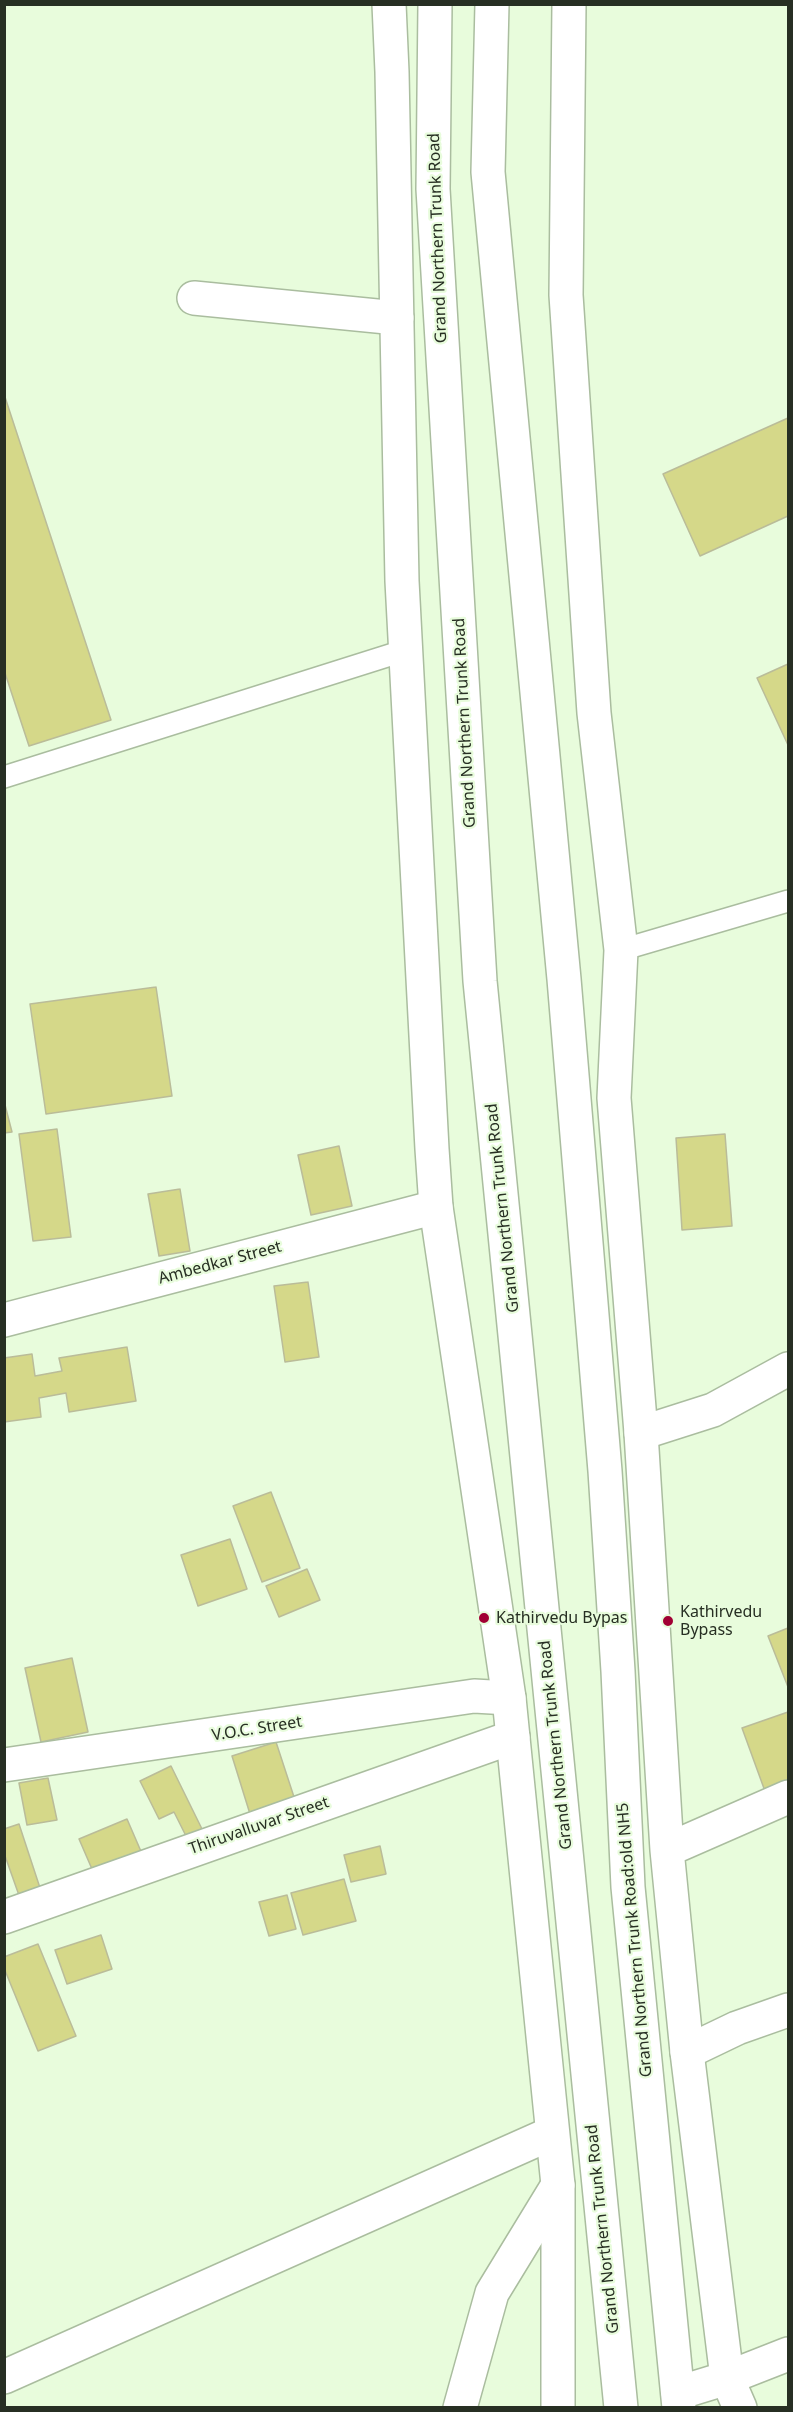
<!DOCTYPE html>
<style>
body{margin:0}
#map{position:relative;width:793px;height:2412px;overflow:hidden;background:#e8fcdc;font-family:"Noto Sans",sans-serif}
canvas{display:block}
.frame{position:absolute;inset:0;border:6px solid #272f23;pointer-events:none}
</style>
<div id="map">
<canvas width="793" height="2412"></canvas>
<div class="frame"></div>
</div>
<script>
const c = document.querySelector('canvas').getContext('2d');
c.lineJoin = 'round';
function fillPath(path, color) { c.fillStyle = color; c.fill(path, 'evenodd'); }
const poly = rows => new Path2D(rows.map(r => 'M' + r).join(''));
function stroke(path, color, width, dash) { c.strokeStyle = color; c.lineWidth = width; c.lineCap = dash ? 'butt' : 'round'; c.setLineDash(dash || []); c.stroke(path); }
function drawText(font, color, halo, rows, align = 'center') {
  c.font = font + ' "Noto Sans",sans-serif'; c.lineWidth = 4.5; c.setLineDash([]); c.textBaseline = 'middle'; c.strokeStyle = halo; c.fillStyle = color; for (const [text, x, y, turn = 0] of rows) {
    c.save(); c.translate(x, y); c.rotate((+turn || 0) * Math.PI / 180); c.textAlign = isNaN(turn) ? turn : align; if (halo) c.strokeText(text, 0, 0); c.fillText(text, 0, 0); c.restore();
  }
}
const building = poly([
 [4,394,111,720,29,746,4,670,4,394],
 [788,418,788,516,700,556,663,474,788,418],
 [788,664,788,745,757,678,788,664],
 [156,987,172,1096,46,1114,30,1004,156,987],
 [4,1101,12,1132,4,1133,4,1101],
 [57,1129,71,1237,33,1241,19,1134,57,1129],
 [725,1134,732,1226,682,1230,676,1138,725,1134],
 [339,1146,352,1206,311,1215,298,1155,339,1146],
 [180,1189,190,1251,159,1256,148,1194,180,1189],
 [308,1282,319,1357,285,1362,274,1286,308,1282],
 [127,1347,136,1401,69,1412,66,1393,39,1398,41,1417,4,1422,4,1358,32,1354,35,1376,62,1371,59,1358,127,1347],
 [271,1492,300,1568,262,1582,233,1506,271,1492],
 [230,1539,247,1589,198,1606,181,1555,230,1539],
 [307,1569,320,1600,279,1617,266,1586,307,1569],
 [788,1628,788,1687,768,1636,788,1628],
 [72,1658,88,1732,41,1742,25,1668,72,1658],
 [788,1712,788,1786,766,1794,742,1728,788,1712],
 [276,1742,295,1800,250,1814,232,1756,276,1742],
 [171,1766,202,1829,186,1836,174,1812,159,1819,140,1781,171,1766],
 [48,1778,57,1820,27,1825,19,1783,48,1778],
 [127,1819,143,1856,95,1876,79,1839,127,1819],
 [19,1824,42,1894,21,1901,4,1853,4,1829,19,1824],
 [380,1846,386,1874,351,1882,344,1855,380,1846],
 [344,1879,356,1921,303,1935,291,1893,344,1879],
 [287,1895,296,1929,269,1936,259,1902,287,1895],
 [101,1935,112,1969,67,1984,55,1950,101,1935],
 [38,1944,76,2036,38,2051,4,1968,4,1957,38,1944]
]);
fillPath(building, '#d5d889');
stroke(building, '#babc99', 1.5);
const lane = poly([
 [4,777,406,650],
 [621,950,788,901]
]);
const street = poly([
 [194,298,397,318],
 [4,1320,436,1207],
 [641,1433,713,1410,788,1369],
 [4,1765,474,1696,509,1698],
 [4,1917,513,1737],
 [687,2052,737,2028,788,2010],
 [4,2377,552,2133],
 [678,2393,727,2378,788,2354],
 [460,2408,492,2293,558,2185]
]);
const secondary = poly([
 [389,4,392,72,402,581,432,1149,436,1207,509,1698,520,1808,558,2185,558,2408],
 [569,4,566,295,594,713,621,950,614,1098,641,1433,667,1850,687,2052,727,2378,740,2408],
 [667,1850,788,1797]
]);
const highway = poly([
 [435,4,433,189,480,981,621,2408],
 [492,4,488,172,564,979,605,1471,618,1671,628,1887,679,2408]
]);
stroke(lane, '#aabd9f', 24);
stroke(street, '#aabd9f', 36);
stroke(secondary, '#aabd9f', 36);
stroke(highway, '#aabd9f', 36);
stroke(lane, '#fff', 21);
stroke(street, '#fff', 33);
stroke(secondary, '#fff', 33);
stroke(highway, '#fff', 33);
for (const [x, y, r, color] of [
 [484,1618,6,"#a10034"],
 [668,1621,6,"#a10034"]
]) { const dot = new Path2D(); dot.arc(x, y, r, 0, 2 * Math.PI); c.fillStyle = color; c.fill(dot); stroke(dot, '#e8fcdc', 2); }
drawText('16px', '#272f23', '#e8fcdc', [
 ["Grand Northern Trunk Road",438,238,-92],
 ["Grand Northern Trunk Road",465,723,-93],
 ["Grand Northern Trunk Road",503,1208,-96],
 ["Ambedkar Street",220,1263,-15],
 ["V.O.C. Street",257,1729,-9],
 ["Grand Northern Trunk Road",556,1745,-96],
 ["Thiruvalluvar Street",259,1826,-19],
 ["Grand Northern Trunk Road:old NH5",635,1940,-95],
 ["Grand Northern Trunk Road",603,2229,-96]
]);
drawText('16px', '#272f23', '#e8fcdc', [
 ["Kathirvedu",680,1612],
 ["Bypass",680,1630],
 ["Kathirvedu Bypas",496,1618]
], 'left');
</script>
